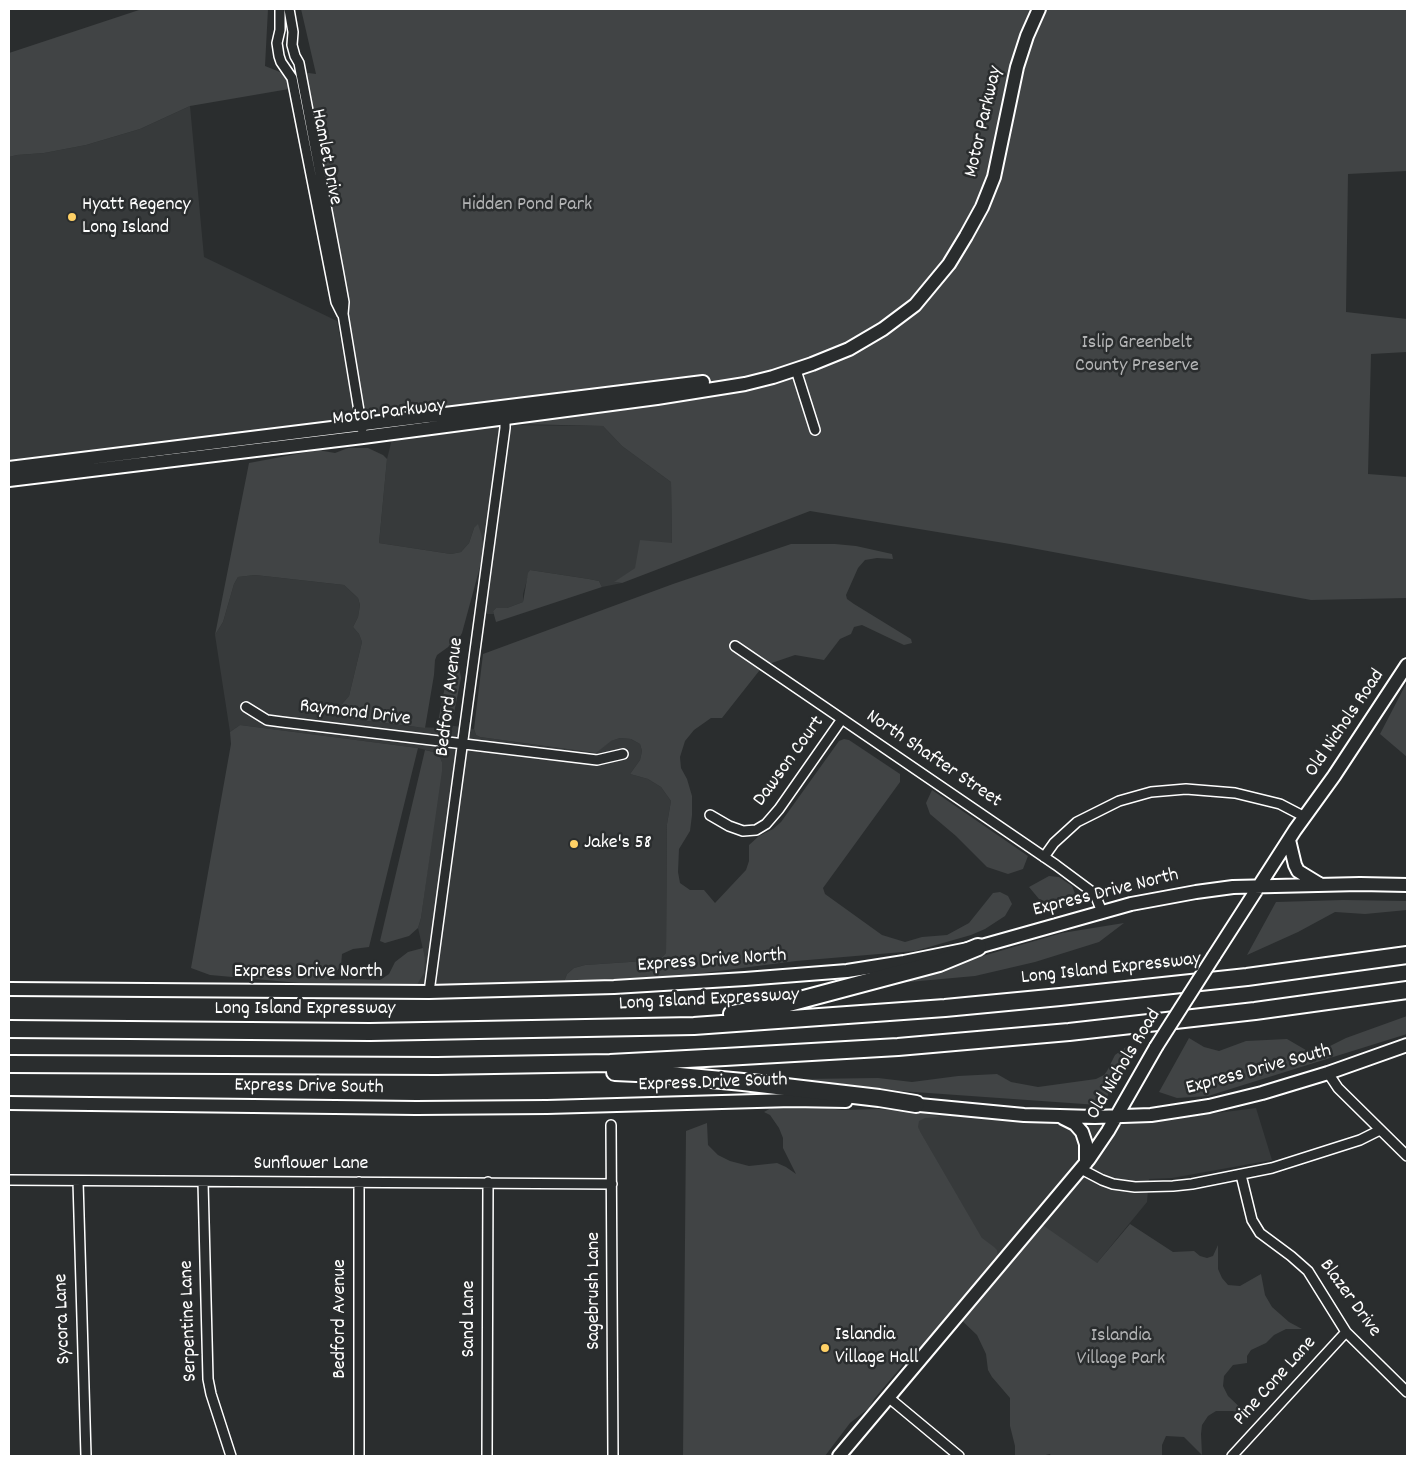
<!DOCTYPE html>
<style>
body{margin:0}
#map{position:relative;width:1416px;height:1465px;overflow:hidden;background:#2a2d2e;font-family:Dekko,sans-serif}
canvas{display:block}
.frame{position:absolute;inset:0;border:10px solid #fff;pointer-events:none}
</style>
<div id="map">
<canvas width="1416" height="1465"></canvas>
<div class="frame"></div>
</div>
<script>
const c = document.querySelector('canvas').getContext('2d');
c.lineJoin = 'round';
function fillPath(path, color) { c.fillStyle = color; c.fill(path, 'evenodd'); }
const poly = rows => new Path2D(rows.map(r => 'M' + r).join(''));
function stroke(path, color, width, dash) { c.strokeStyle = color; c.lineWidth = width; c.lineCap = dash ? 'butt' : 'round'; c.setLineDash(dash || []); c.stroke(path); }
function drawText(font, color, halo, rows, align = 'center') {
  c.font = font + ' Dekko,sans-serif'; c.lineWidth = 5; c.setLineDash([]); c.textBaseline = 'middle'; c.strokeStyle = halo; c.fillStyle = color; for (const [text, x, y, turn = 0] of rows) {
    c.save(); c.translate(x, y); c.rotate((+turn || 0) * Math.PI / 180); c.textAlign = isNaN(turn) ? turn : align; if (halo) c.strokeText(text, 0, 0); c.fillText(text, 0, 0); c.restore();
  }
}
fillPath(poly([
 [190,106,204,257,337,321,356,420,9,460,9,157,17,155,44,153,86,145,140,129],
 [508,425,603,426,622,446,671,482,672,543,615,582,622,583,602,587,599,581,589,579,530,570,523,594,523,602,507,608,496,608,493,611,494,614,482,614,484,552,482,537,474,528,469,543,461,552,451,554,379,543,387,459,392,439],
 [255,575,344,585,358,598,360,605,358,617,353,627,359,634,362,642,349,696,342,704,343,718,416,727,442,728,448,725,474,729,476,735,480,737,595,753,610,741,620,738,631,739,640,744,642,751,640,760,630,774,648,779,661,787,671,801,667,824,666,953,659,960,585,965,574,968,567,974,564,982,415,988,425,958,418,928,421,918,442,762,438,753,418,748,240,725,230,732,215,635,223,622,234,584,238,577],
 [1256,1108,1272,1160,1172,1178,1149,1179,1147,1202,1097,1263,997,1263,966,1239,984,1242,908,1111,1057,1122,1170,1119]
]), '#373a3b');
fillPath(poly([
 [142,9,268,9,265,66,280,72,295,82,289,89,190,106,140,129,86,145,44,153,17,155,9,157,9,53],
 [301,9,1407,9,1407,171,1348,174,1346,312,1407,319,1407,352,1371,354,1368,474,1407,477,1407,598,1311,600,1010,544,810,511,622,583,614,582,635,568,640,540,672,543,671,482,622,446,603,426,518,424,629,408,756,377,616,392,361,424,301,72,316,74],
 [348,448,368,448,383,455,387,459,379,543,451,554,461,552,469,543,474,528,478,524,482,537,484,552,462,633,458,640,437,655,435,660,434,675,425,728,343,718,340,712,342,704,349,696,362,642,359,634,353,627,358,617,360,605,358,598,344,585,255,575,238,577,234,584,223,622,215,635,249,463,318,450,335,453],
 [791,544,835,544,856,546,892,554,893,559,877,558,865,560,858,568,846,595,847,599,854,604,911,639,912,643,904,645,862,625,854,627,851,634,840,639,824,660,795,655,763,666,722,718,711,718,694,730,685,741,680,757,681,768,687,779,692,796,692,815,690,831,679,849,678,872,680,883,690,890,704,890,715,903,746,870,749,861,749,845,759,836,773,829,781,822,839,741,844,739,849,740,900,774,900,782,823,888,825,894,882,935,905,942,922,937,947,935,969,923,993,893,1000,892,1008,896,1012,904,1005,916,985,929,971,935,915,951,796,961,680,976,564,982,567,974,574,968,585,965,659,960,666,953,667,824,671,801,661,787,648,779,630,774,640,760,642,751,640,744,631,739,620,738,611,741,596,753,480,737,476,735,474,729,483,654,673,584],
 [530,570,589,579,599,581,602,587,496,622,493,611,496,608,507,608,523,602,528,573],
 [449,666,459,667,461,678,453,718,448,725,442,728,437,727],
 [1407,682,1407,757,1380,734],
 [240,725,418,748,369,947,353,949,342,954,341,966,329,980,356,979,380,980,389,974,395,962,408,952,423,948,425,958,424,973,415,988,392,984,322,985,210,975,191,968,231,744,230,732],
 [425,750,438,753,442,762,442,771,421,918,418,928,409,936,385,943,380,941],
 [932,790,1028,856,1023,869,1008,874,987,867,956,836,930,814,926,803],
 [1049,876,1059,877,1072,886,1076,896,1073,902,1062,904,1047,902,1039,899,1029,887],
 [1343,900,1407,901,1407,910,1365,914,1335,912,1298,932,1247,955,1276,902],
 [1124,923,1099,942,1035,962,975,976,886,984,1062,933],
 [1407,1016,1407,1034,1208,1096,1177,1098,1159,1092,1189,1038,1204,1047,1219,1051,1246,1041,1287,1039,1311,1053,1324,1049,1346,1038],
 [1126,1047,1127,1052,1125,1059,1107,1097,1102,1103,1098,1105,900,1091,805,1079,878,1078,912,1082,958,1076,997,1074,1011,1082,1038,1087,1096,1079,1104,1075,1107,1071,1115,1055],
 [814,1106,842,1110,879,1109,916,1112,941,1117,925,1118,919,1121,918,1127,921,1133,982,1238,994,1247,997,1250,998,1259,993,1259,997,1263,1034,1219,1097,1263,1130,1224,1173,1252,1194,1251,1200,1256,1207,1258,1213,1256,1218,1245,1218,1269,1222,1278,1228,1285,1240,1286,1261,1274,1265,1295,1272,1307,1289,1322,1302,1329,1286,1329,1274,1335,1266,1343,1251,1350,1247,1356,1247,1363,1233,1365,1224,1376,1223,1386,1228,1396,1250,1417,1233,1411,1216,1411,1208,1416,1202,1425,1201,1434,1202,1455,1184,1437,1166,1436,1162,1445,1162,1456,1051,1456,1050,1454,1041,1456,1015,1456,1015,1446,1010,1426,1010,1398,992,1377,988,1370,986,1354,977,1335,956,1315,925,1352,918,1347,874,1399,869,1408,850,1423,825,1456,683,1456,686,1131,707,1123,708,1145,718,1155,730,1161,749,1166,777,1163,786,1167,796,1174,783,1148,783,1138,779,1128,770,1115,764,1112,771,1108]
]), '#414445');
const street = poly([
 [280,9,280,30,277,43,279,56,281,62,292,78,336,302,342,314],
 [289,9,293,32,292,45,295,56,299,63,338,269,344,302,343,314,362,429],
 [796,370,815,430],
 [735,646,1056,865,1091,891,1096,897,1102,912],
 [246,707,267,720,282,722,597,760,623,754],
 [710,815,729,826,743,831,756,830,766,824,779,809,842,719],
 [1044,857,1054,843,1077,822,1119,801,1151,792,1186,789,1235,793,1280,804,1305,817],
 [429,992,505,428,505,414],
 [1328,1073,1338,1088,1407,1156],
 [611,1125,613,1456],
 [1081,1169,1102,1180,1113,1184,1135,1187,1173,1186,1192,1184,1272,1168,1360,1140,1380,1130],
 [1241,1175,1252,1220,1260,1233,1291,1256,1308,1271,1346,1332,1407,1392],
 [9,1180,612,1184],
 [78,1181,86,1456],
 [203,1182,208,1379,211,1394,231,1456],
 [359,1182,359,1456],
 [888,1397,959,1456],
 [487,1456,488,1182],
 [1232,1456,1346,1332]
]);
const secondary = poly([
 [9,468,703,382],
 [9,480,363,437,657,398,745,384,773,377,812,364,849,349,883,329,915,305,949,264,966,236,982,207,994,177,1017,67,1027,36,1039,9],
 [1289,840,1295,865,1298,871,1321,885],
 [1214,956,1295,830,1334,776,1407,665],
 [9,989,429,992,614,987,745,979,847,971,904,962,978,947,1131,904,1196,892,1233,887,1360,884,1407,885],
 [9,1103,416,1108,547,1107,792,1100,846,1101],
 [909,1104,1024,1115,1095,1117,1151,1115,1209,1106,1262,1093,1328,1073,1407,1045],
 [1063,1118,1075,1124,1082,1132,1086,1144,1086,1163],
 [839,1456,1089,1159,1108,1131,1156,1047]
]);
const highway = poly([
 [732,1014,785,1004,939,963,978,947],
 [9,1029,370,1032,694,1026,945,1008,1060,997,1247,977,1407,955],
 [9,1064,437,1066,610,1063,725,1057,898,1047,1069,1032,1255,1011,1407,990],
 [615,1072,658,1074,743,1082,879,1098,916,1104]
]);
stroke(street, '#fff', 12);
stroke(secondary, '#fff', 16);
stroke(highway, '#fff', 20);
stroke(street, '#2a2d2e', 9);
stroke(secondary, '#2a2d2e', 12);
stroke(highway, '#2a2d2e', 16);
const secondaryBridge = poly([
 [1156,1047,1214,956]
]);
stroke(secondaryBridge, '#fff', 16, []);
stroke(secondaryBridge, '#2a2d2e', 12);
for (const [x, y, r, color] of [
 [72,217,5,"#ffd166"],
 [574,844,5,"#ffd166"],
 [825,1348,5,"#ffd166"]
]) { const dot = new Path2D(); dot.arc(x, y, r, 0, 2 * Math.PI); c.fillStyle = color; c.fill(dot); stroke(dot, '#2a2d2e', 2); }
drawText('20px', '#fff', '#2a2d2e', [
 ["Motor Parkway",985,122,-77],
 ["Hamlet Drive",325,157,79],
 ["Motor Parkway",389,414,-7],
 ["Bedford Avenue",451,697,-83],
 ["Raymond Drive",355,714,7],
 ["Old Nichols Road",1346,724,-56],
 ["North Shafter Street",933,760,34],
 ["Dawson Court",790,762,-54],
 ["Express Drive North",1106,894,-14],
 ["Express Drive North",712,962,-4],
 ["Long Island Expressway",1111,970,-6],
 ["Express Drive North",308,973],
 ["Long Island Expressway",709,1001,-3],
 ["Long Island Expressway",305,1010],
 ["Old Nichols Road",1125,1065,-59],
 ["Express Drive South",1259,1071,-15],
 ["Express Drive South",713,1084,-2],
 ["Express Drive South",309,1088,1],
 ["Sunflower Lane",311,1165],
 ["Sagebrush Lane",595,1291,-90],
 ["Blazer Drive",1349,1299,54],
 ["Sycora Lane",64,1319,-92],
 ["Bedford Avenue",341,1319,-90],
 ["Sand Lane",470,1319,-90],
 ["Serpentine Lane",190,1321,-92],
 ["Pine Cone Lane",1276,1382,-48]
]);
drawText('20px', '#fff', '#2a2d2e', [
 ["Hyatt Regency",82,206],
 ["Long Island",82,229],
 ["Jake's 58",584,844],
 ["Islandia",835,1336],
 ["Village Hall",835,1359]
], 'left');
drawText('20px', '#b3b4b5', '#2a2d2e', [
 ["Hidden Pond Park",527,206],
 ["Islip Greenbelt",1137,344],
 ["County Preserve",1137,367],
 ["Islandia",1121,1337],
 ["Village Park",1121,1360]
]);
</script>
